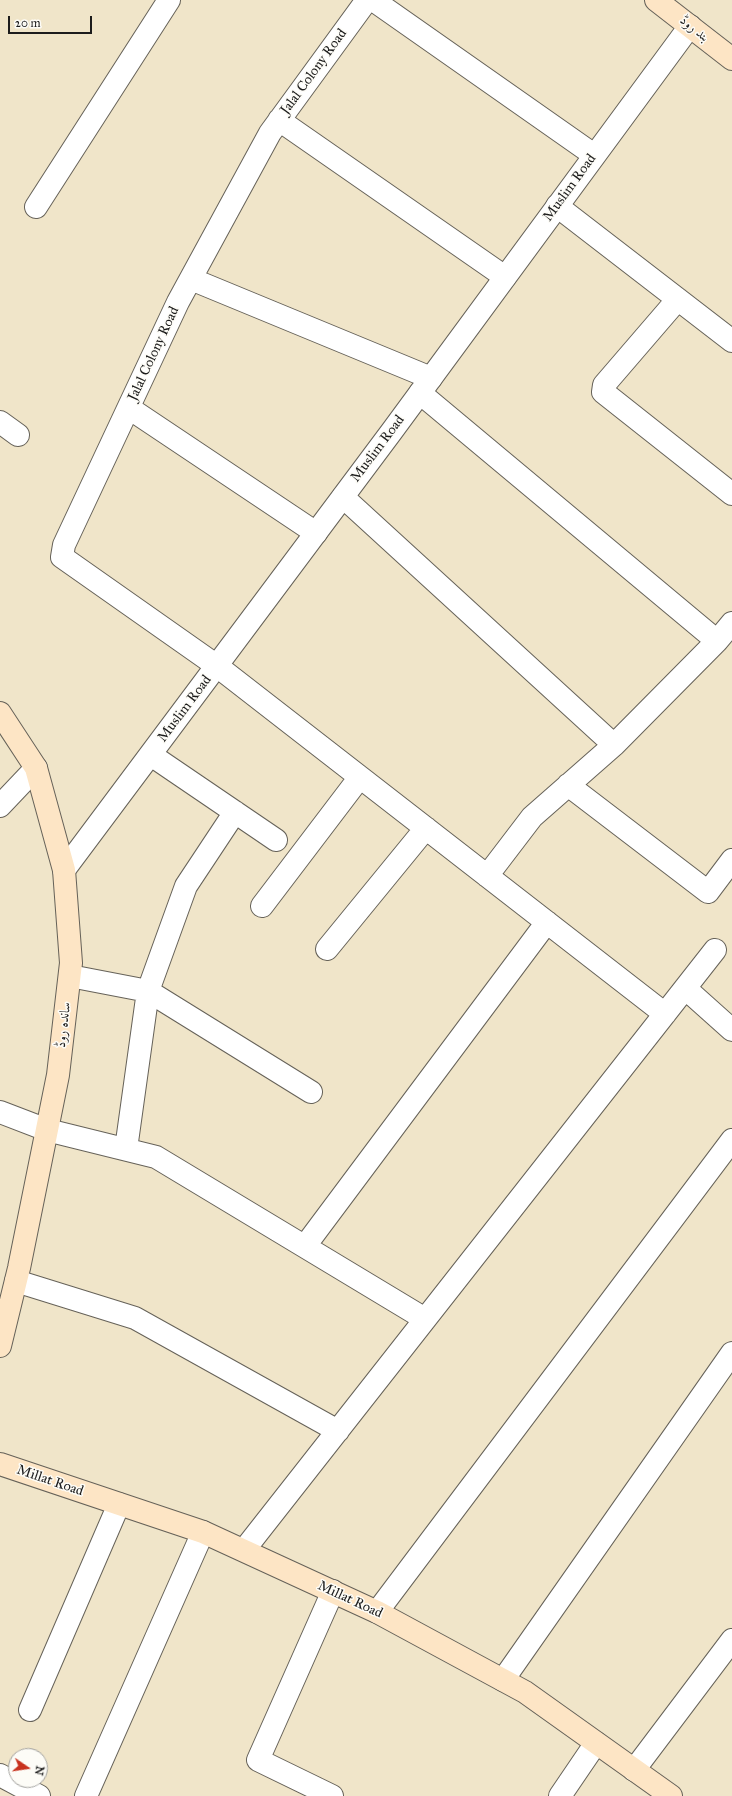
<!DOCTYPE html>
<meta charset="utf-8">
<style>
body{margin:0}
#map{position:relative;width:732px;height:1796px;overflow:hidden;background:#f0e5c9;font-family:"IM FELL Great Primer",serif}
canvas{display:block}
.north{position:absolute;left:8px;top:1748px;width:40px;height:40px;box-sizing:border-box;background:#fdfcf7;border:1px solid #a3a29f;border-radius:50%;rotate:103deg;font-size:11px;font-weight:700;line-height:16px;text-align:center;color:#1c1c1c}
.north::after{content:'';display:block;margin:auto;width:14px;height:18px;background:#c8321e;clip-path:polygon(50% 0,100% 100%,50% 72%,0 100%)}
.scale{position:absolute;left:8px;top:16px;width:84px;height:18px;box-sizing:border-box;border:2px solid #1c1c1c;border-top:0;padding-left:5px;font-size:12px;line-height:14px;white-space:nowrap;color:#1c1c1c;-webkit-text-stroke:3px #fdfcf7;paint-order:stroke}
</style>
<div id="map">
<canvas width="732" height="1796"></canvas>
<div class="north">N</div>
<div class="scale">20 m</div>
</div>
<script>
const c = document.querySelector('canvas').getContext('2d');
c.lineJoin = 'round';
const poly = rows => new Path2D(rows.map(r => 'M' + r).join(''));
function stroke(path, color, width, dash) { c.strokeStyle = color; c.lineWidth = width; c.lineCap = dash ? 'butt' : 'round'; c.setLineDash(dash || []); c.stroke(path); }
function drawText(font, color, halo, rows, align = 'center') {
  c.font = font + ' "IM FELL Great Primer",Amiri,serif'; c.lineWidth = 3; c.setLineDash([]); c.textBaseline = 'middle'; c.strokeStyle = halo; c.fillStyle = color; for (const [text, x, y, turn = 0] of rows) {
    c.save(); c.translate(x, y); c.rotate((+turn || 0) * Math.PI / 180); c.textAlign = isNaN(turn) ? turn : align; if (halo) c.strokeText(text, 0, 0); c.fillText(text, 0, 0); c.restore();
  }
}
const minor = poly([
 [367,0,270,133,178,302,64,545,62,557,217,666,665,1014],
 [373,0,594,155],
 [279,120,505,277],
 [557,206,732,341],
 [36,207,169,0],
 [191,279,431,378],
 [678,299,604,385,603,392,732,494],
 [420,393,717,641],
 [129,408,316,533],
 [0,422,18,435],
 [343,497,614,745],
 [151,755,276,840],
 [568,785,708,892,732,860],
 [0,806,36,768],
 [487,876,532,817,614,745,717,641,732,623],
 [262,906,360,777],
 [327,949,426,828],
 [70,976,148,991,311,1092],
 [685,988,732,1030],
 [0,1112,47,1130,156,1157,425,1319],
 [126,1149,148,991,186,886,235,812],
 [305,1246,547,922],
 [16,1281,135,1318,338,1431],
 [244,1550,715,950],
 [377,1612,732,1140],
 [503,1680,732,1353],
 [30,1710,119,1504],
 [634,1770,732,1640],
 [0,1775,39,1796],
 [86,1796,203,1532],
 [332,1796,258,1760,333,1591],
 [560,1796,596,1743]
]);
const tertiary = poly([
 [64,870,392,431,690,26]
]);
const secondary = poly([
 [656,0,732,59],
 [0,713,36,768,64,870,71,963,58,1075,19,1268,0,1346],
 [0,1464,203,1532,377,1612,525,1692,671,1796]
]);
stroke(minor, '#666259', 24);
stroke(tertiary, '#666259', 24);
stroke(secondary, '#666259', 24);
stroke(minor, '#fff', 22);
stroke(tertiary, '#fff', 22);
stroke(secondary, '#fde5c5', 22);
drawText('14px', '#1c1c1c', '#fdfcf7', [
 ["بند روڈ",694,29,38],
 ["Jalal Colony Road",314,72,-54],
 ["Muslim Road",570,188,-54],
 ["Jalal Colony Road",154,354,-65],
 ["Muslim Road",378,449,-53],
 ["Muslim Road",185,709,-53],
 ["ساندہ روڈ",64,1025,-83],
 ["Millat Road",50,1481,19],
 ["Millat Road",350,1600,25]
]);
</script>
